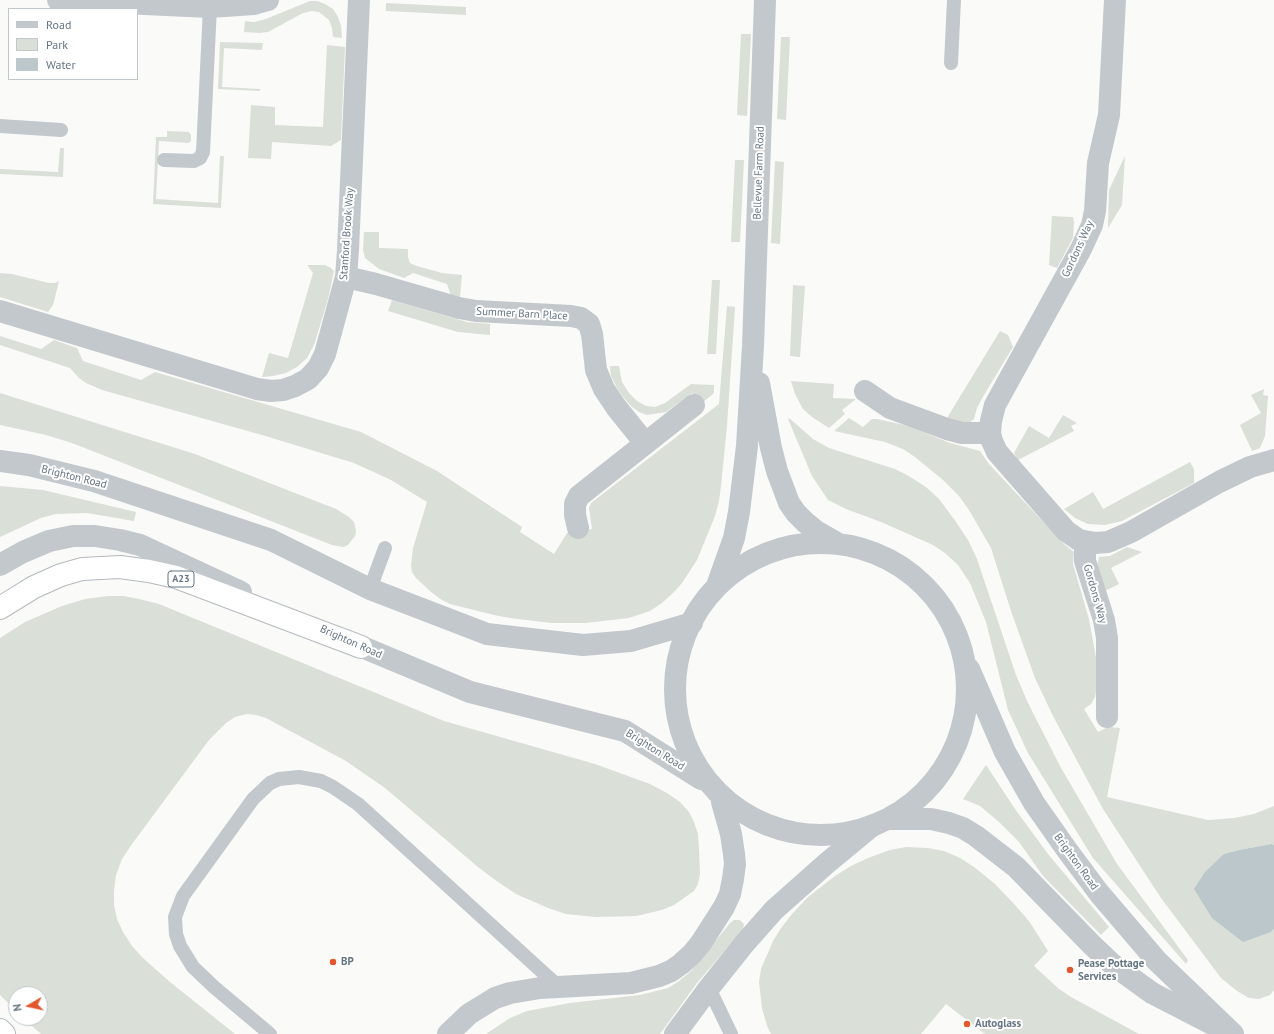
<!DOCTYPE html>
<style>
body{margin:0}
#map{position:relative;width:1274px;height:1034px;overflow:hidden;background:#fafaf8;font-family:"PT Sans",sans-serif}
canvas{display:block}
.legend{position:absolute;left:8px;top:8px;width:130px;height:72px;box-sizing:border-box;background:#fff;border:1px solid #c1c8cd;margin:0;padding:5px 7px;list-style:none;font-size:12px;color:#657683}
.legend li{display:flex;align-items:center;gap:8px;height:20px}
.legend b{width:20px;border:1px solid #c1c8cd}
.north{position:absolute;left:8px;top:986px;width:40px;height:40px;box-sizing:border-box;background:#fff;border:1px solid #c1c8cd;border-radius:50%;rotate:261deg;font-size:11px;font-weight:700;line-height:16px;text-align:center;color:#657683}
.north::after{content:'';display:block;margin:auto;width:14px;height:18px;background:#e4572e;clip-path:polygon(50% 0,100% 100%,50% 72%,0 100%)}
</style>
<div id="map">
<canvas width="1274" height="1034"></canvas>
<ul class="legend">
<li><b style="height:5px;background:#c3c8cc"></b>Road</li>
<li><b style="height:11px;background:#dadfd7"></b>Park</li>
<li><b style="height:11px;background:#bbc7cb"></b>Water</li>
</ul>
<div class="north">N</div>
</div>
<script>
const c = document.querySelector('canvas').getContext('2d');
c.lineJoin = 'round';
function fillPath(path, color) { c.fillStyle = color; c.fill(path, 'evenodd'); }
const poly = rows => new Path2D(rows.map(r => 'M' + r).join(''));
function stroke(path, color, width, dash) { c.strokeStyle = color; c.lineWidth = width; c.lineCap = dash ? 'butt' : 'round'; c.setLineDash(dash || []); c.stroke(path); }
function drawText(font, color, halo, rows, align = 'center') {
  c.font = font + ' "PT Sans",sans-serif'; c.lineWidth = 4; c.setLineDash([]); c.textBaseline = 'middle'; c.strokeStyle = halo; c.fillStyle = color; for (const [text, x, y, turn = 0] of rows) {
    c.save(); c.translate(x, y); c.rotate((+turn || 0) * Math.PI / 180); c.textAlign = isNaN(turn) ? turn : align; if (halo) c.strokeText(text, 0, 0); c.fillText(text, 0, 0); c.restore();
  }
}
fillPath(poly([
 [310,1,317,1,325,4,333,9,338,17,341,26,342,38,333,37,332,28,329,20,319,12,312,11,303,13,268,32,259,33,244,32,245,21,254,22,266,19],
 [386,3,466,7,466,15,386,11],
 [741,34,751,34,747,116,737,115],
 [781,37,790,37,786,120,777,119],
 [220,42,263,43,262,50,224,48,222,87,260,89,260,91,218,89],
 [327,45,345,47,341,140,331,146,272,142,271,159,248,158,251,105,275,107,275,125,323,127],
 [167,131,189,132,191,135,191,141,189,143,159,141,156,199,218,203,220,156,224,156,221,208,153,204,156,137,167,137],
 [60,148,64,148,63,177,0,174,0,169,58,172],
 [1125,156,1122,205,1108,228,1109,190],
 [735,160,744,160,740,242,731,242],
 [775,161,784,162,780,244,771,243],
 [1052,216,1073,217,1074,222,1073,238,1057,268,1049,265],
 [364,232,379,232,379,248,408,249,408,257,410,263,417,266,442,273,462,275,460,297,451,296,447,284,413,273,404,278,379,269,365,258,363,250],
 [307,265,325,265,331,268,334,271,328,299,314,345,307,358,297,367,286,373,273,376,262,377,269,353,288,358,313,273],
 [0,273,12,274,49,283,55,283,59,281,53,305,48,312,0,297],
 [712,280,720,280,716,354,707,354],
 [793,285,805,286,800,357,790,356],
 [392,300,467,322,490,324,490,335,458,332,388,311],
 [727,306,735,307,727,426,721,486,719,501,715,516,697,560,682,583,673,593,662,603,650,611,629,618,586,623,551,623,510,618,494,615,450,604,442,600,431,592,416,578,412,572,411,566,413,548,427,502,391,480,354,463,262,435,102,390,86,383,79,378,70,368,0,345,0,336,41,349,54,340,77,348,83,361,141,380,155,372,361,432,437,471,522,527,520,532,554,554,567,533,592,529,589,508,591,503,719,404],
 [1000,331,1008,335,1013,347,984,395,977,408,974,419,965,426,947,418],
 [610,366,619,366,622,382,629,393,637,401,646,406,655,407,665,403,691,384,714,385,714,393,701,404,692,393,666,412,647,415,639,412,631,406,623,397,617,388,611,376],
 [791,381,834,384,833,398,856,399,842,410,845,414,829,428,812,417,803,409,795,394],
 [1264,389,1263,395,1268,396,1265,436,1260,448,1252,451,1240,425,1261,413,1251,395],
 [0,393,195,454,336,509,349,517,354,522,356,531,355,536,348,545,343,547,332,545,72,443,46,435,0,425],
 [1063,415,1077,423,1071,426,1074,431,1018,460,1014,453,1029,426,1049,438],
 [789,418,813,439,829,448,895,469,907,475,926,487,939,499,954,519,968,540,977,559,1016,675,1028,703,1060,766,1117,864,1188,960,1186,964,1093,858,1028,753,1008,710,986,622,970,583,958,565,945,553,933,545,881,522,846,509,828,500,812,476,788,419],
 [849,418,863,427,872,419,877,419,900,424,911,427,950,443,980,451,989,464,1064,544,1074,552,1073,564,1089,619,1096,658,1097,685,1095,697,1091,704,1084,709,1098,732,1108,727,1120,728,1107,797,1208,820,1234,818,1254,814,1274,806,1274,845,1272,844,1244,849,1271,932,1274,929,1274,990,1270,995,1259,999,1249,998,1237,991,1221,978,1161,898,1103,809,1053,716,1035,678,1012,614,991,548,969,510,959,496,943,480,915,457,903,449,885,442,834,431],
 [1190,462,1194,469,1194,483,1122,521,1105,525,1088,524,1075,518,1064,509,1093,492,1103,509],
 [0,486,43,490,136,512,134,521,87,513,56,514,41,518,0,537],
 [1127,547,1142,552,1111,568,1119,584,1105,591,1097,566,1099,557,1110,556],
 [108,596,124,596,139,599,159,604,444,721,595,764,650,784,667,793,680,802,689,812,694,822,698,834,699,848,700,874,698,884,694,891,674,905,662,910,636,916,596,917,566,914,548,908,516,894,498,882,478,867,385,788,346,761,266,718,256,715,247,714,235,717,226,723,209,740,132,844,122,859,116,875,114,891,114,905,117,919,123,932,132,946,144,959,170,982,235,1034,41,1034,23,1018,40,1018,40,994,16,994,16,1011,0,995,0,638,25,622,62,606,85,599],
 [986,765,1015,809,1048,854,1109,927,1101,935,1043,876,1019,842,999,822,980,806,963,799],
 [906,847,928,848,944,851,960,858,974,867,995,884,1014,904,1029,921,1048,951,1034,966,1059,989,1071,997,1139,1034,985,1034,946,1004,921,1034,771,1034,767,1026,762,1008,759,982,761,969,773,941,781,928,792,914,808,897,835,876,851,866,868,858,890,850],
 [734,920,740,920,744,924,743,929,697,983,660,1034,486,1034,510,1018,527,1011,570,1003,640,995,668,988,679,981,690,972,730,923]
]), '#dadfd7');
fillPath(poly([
 [1272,844,1274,845,1274,929,1271,932,1243,942,1212,918,1194,889,1205,872,1224,854,1244,849]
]), '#bbc7cb');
const trunk = poly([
 [0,608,34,587,61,575,82,569,120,567,149,571,176,577,361,647],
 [0,1030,4,1034]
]);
stroke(trunk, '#b4b9bd', 24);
stroke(poly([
 [951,63,954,0],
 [0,126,61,130],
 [164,160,194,161,200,158,203,152,210,7],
 [370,589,385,548],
 [709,988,731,1034],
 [270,1034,214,987,193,967,180,946,176,934,175,917,183,896,253,799,270,783,279,779,299,777,321,781,333,787,358,804,559,987]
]), '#c3c8cc', 14);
stroke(poly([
 [58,0,210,7,254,4,268,0],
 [1115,0,1109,115,1098,163,1095,211,1092,225,1081,249,995,405,991,421,990,433,992,441,997,452,1066,531,1079,540,1095,543,1108,542,1131,532,1219,482,1250,467,1274,460],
 [346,277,376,284,459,308,476,311,571,316,581,318,589,324,592,334,596,370,604,389,616,407,645,443],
 [0,311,257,389,271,391,283,390,295,386,308,379,318,368,325,354,346,277,348,250,359,0],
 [865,391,890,408,947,429,962,433,990,433],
 [578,528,575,515,575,504,579,496,694,405],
 [1085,542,1085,561,1104,620,1107,638,1107,717],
 [448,1034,469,1014,495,998,510,993,540,988,631,983,659,976,671,971,681,964,692,954,701,943,724,907,730,894,733,879,735,864,734,854,731,834,722,802],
 [675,1034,709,988,744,944,774,910,827,863,873,825]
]), '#c3c8cc', 22);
stroke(poly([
 [759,383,771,448,777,471,789,503,796,513,805,522,816,531,837,543],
 [0,461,29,465,94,481,271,540,370,589,487,634,583,645,631,641,692,623],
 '675 689a146 146 0 1 1 292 0a146 146 0 1 1-292 0Z',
 [0,565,23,552,49,541,73,536,95,536,120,540,140,545,241,592],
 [717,586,734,538,739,512,747,446,753,346,765,0],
 [343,639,470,692,625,731,701,779],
 [969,669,1005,752,1034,803,1067,850,1099,893,1157,961,1233,1034],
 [889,819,931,819,949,823,963,828,976,836,1016,867,1092,945,1112,964,1152,993,1212,1024]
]), '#c3c8cc', 22);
stroke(trunk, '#fff', 22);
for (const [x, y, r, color] of [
 [333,962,4,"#e4572e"],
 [1070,970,4,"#e4572e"],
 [967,1024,4,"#e4572e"]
]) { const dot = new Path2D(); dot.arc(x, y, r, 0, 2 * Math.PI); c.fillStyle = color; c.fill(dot); stroke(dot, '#fff', 1.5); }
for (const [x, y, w] of [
 [181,579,26]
]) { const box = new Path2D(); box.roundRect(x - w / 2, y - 8, w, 16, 3); c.fillStyle = '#fff'; c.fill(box); stroke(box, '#657683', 1); }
drawText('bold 10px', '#657683', null, [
 ["A23",181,579]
]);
drawText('11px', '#657683', '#fff', [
 ["Bellevue Farm Road",759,173,-88],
 ["Stanford Brook Way",347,234,-86],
 ["Gordons Way",1078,249,-65],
 ["Summer Barn Place",522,314,3],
 ["Brighton Road",74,477,14],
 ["Gordons Way",1095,594,74],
 ["Brighton Road",351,642,24],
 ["Brighton Road",655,750,32],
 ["Brighton Road",1076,862,54]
]);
drawText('bold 11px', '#657683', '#fff', [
 ["BP",341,962],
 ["Pease Pottage",1078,964],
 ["Services",1078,977],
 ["Autoglass",975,1024]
], 'left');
</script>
